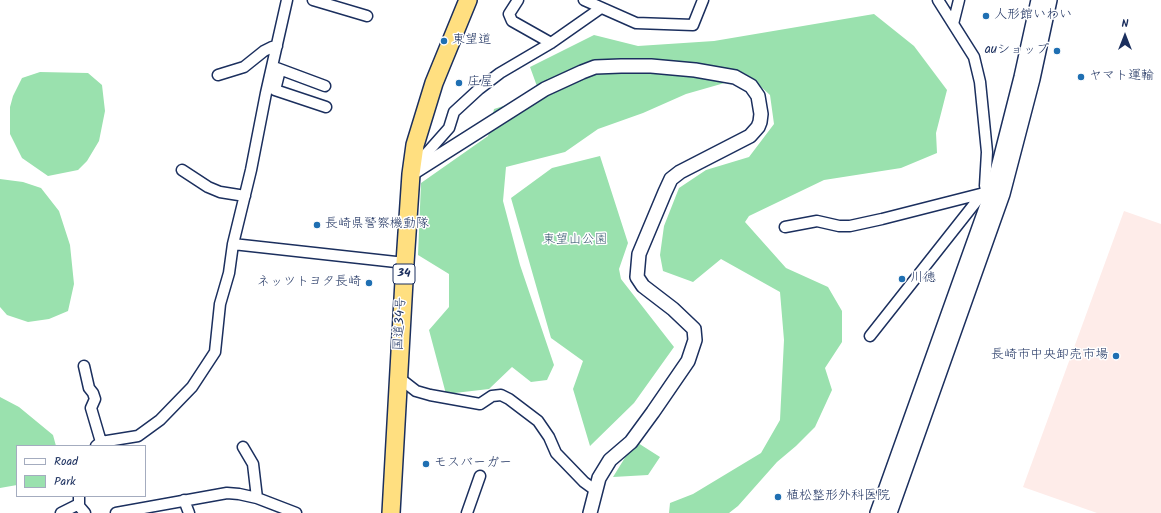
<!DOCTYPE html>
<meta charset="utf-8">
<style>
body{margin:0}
#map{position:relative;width:1161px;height:513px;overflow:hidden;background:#fff;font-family:Kalam,sans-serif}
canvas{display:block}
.legend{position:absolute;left:16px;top:445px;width:130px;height:52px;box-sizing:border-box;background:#fff;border:1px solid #a4acbf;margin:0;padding:5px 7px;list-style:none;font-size:12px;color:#1b2f5e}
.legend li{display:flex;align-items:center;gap:8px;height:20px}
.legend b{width:20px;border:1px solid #a4acbf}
.north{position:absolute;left:1105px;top:16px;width:40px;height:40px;-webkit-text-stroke:3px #fff;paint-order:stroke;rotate:0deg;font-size:11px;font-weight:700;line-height:16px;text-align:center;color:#1b2f5e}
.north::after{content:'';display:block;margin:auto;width:14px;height:18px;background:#1b2f5e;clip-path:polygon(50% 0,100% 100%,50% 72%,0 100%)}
</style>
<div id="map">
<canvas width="1161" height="513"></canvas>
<ul class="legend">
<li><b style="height:5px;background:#fff"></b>Road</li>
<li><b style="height:11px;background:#9ae1ae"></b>Park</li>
</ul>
<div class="north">N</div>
</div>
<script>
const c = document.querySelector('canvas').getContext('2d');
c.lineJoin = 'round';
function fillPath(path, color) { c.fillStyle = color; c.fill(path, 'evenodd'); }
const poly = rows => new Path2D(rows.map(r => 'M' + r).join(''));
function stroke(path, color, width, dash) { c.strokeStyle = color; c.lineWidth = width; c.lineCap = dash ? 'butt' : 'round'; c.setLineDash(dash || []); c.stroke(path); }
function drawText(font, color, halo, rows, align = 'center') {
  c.font = font + ' Kalam,"Klee One",sans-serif'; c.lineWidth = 3; c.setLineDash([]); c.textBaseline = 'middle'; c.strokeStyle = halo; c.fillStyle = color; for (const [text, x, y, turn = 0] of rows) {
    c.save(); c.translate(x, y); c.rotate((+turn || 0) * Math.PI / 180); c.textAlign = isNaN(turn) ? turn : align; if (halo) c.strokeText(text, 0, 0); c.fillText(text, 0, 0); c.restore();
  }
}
fillPath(poly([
 [1124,211,1161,224,1161,513,1097,513,1023,487]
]), '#feece9');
fillPath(poly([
 [874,14,914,46,947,90,936,133,937,153,901,168,824,180,749,216,745,222,786,268,828,287,842,311,842,342,825,368,832,390,815,427,796,446,777,462,738,506,729,513,669,513,670,503,693,494,761,453,780,420,784,340,780,292,721,259,693,282,663,271,660,255,664,226,679,188,706,170,749,157,774,124,770,95,749,76,686,94,643,113,598,129,565,152,506,167,503,201,520,265,554,365,547,380,531,382,512,367,489,389,446,394,429,330,449,307,449,274,418,255,421,183,488,136,494,109,525,99,538,89,530,67,594,35,638,46,714,41],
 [40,72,88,73,102,85,105,111,99,141,87,161,78,170,48,176,22,158,10,134,10,107,13,96,22,78],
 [600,156,628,243,619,269,621,279,674,347,634,403,590,446,573,389,583,361,551,338,511,198,552,168],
 [0,179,23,182,41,188,59,211,70,245,74,284,68,311,49,319,28,322,7,315,0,307],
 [0,397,19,407,53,435,56,446,17,446,17,485,0,488],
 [638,443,660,457,648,475,613,477,626,456]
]), '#9ae1ae');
const minor = poly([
 [313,0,367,16],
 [518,0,509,14,512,21,551,43],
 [584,0,636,23,693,25,703,0],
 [938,0,974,57,980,82,987,152,985,186,992,191],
 [953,24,959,0],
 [274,67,325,86],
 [280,70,275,90,326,107],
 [218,75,244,67,264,51,272,47,277,46],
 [413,162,426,154,449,128,454,112,479,89,500,73,551,43,601,8],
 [182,170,208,187,220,192,245,196],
 [785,227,817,221,839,226,850,226,882,219,992,191],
 [233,244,405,263],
 [870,336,983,193],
 [84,366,89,388,93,393,95,399,91,408,101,442],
 [398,377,416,391,430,395,480,404,492,396,501,395,509,399,538,421,549,437,556,453,584,482,595,490],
 [96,446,101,442,138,436,160,420,192,387,215,352,220,304,229,273,233,244,251,170,266,93,287,0],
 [243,447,253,464,257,498],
 [79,496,79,506,85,513],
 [184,500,189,513],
 [61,513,79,504],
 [116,513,227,493,239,494,257,498,296,513],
 [467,513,480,476]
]);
const tertiary = poly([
 [411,174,545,89,582,72,595,67,621,66,651,66,695,70,735,77,751,86,758,96,761,114,760,122,758,127,750,136,680,172,671,179,665,192,639,254,637,277,643,286,673,309,694,329,695,340,688,361,653,412,631,442,610,460,599,478,590,513],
 [877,513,992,191,1021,77,1038,0],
 [890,513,1003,194,1033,79,1050,0]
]);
const trunk = poly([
 [391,513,405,263,411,174,415,145,434,83,468,0]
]);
stroke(minor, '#1b2f5e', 13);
stroke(tertiary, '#1b2f5e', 16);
stroke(trunk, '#1b2f5e', 20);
stroke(minor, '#fff', 10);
stroke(tertiary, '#fff', 13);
stroke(trunk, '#ffdf80', 17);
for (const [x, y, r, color] of [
 [986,16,4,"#1f6fb2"],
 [444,41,4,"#1f6fb2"],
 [1057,51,4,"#1f6fb2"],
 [1081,77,4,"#1f6fb2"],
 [459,83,4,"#1f6fb2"],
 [317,225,4,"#1f6fb2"],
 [902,279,4,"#1f6fb2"],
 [369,283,4,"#1f6fb2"],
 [1116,356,4,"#1f6fb2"],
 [426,464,4,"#1f6fb2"],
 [778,497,4,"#1f6fb2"]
]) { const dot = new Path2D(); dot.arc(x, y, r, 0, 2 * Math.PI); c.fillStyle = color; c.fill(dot); stroke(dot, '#fff', 1.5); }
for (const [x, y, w] of [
 [404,274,22]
]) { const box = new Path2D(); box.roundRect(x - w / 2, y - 10, w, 20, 3); c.fillStyle = '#fff'; c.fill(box); stroke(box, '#1b2f5e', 1); }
drawText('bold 12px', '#1b2f5e', null, [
 ["34",404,274]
]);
drawText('13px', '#1b2f5e', '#fff', [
 ["人形館いわい",994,16],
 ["東望道",452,41],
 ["auショップ",1049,51,"right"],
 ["ヤマト運輸",1089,77],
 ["庄屋",467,83],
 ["長崎県警察機動隊",325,225],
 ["川徳",910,279],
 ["ネッツトヨタ長崎",361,283,"right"],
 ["長崎市中央卸売市場",1108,356,"right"],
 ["モスバーガー",434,464],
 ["植松整形外科医院",786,497]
], 'left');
drawText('13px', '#3b5c72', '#fff', [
 ["東望山公園",575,241]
]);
drawText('13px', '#1b2f5e', '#fff', [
 ["国道34号",401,324,-87]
]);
</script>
